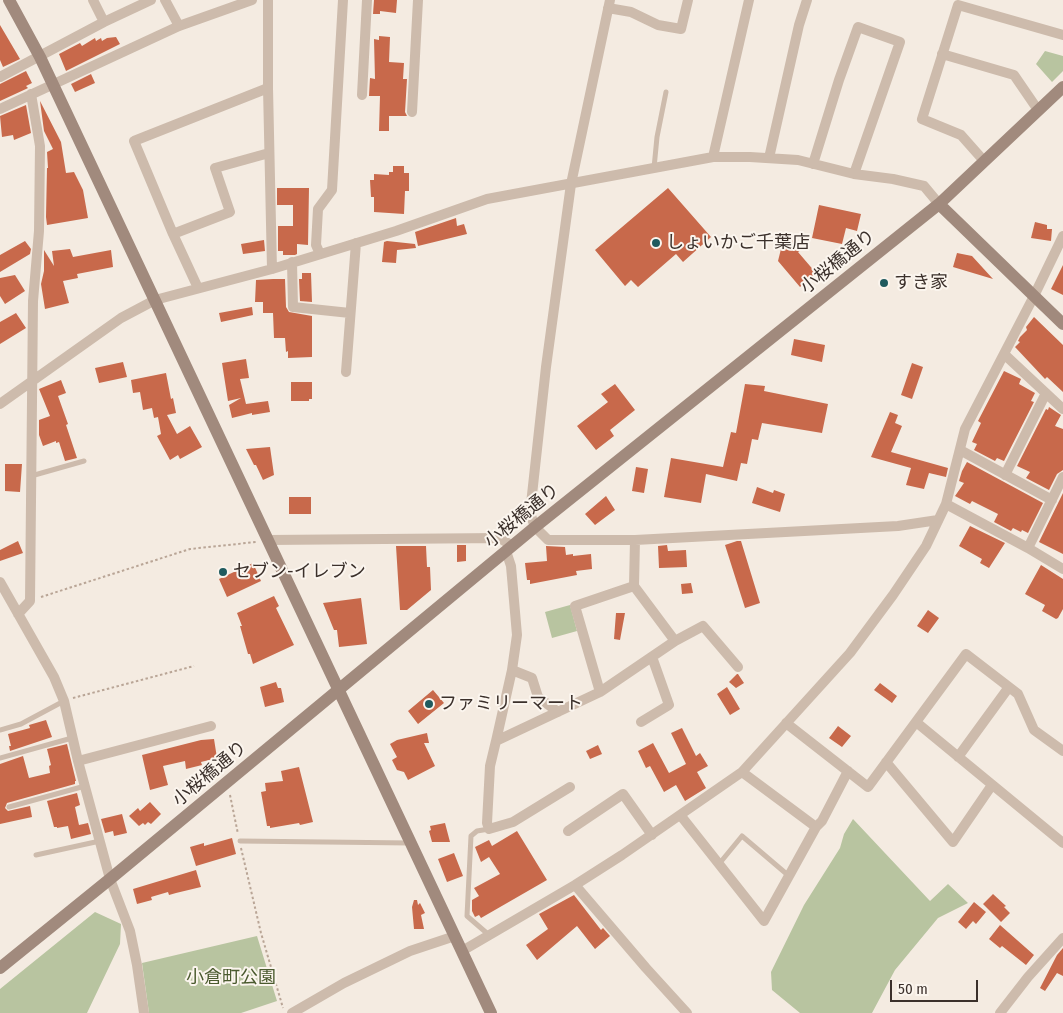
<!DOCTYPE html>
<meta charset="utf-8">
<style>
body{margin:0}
#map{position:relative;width:1063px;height:1013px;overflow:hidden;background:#f4ebe1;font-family:"Fira Sans Condensed",sans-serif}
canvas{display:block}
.scale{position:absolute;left:890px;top:980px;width:88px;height:22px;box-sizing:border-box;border:2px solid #3b302b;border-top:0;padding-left:6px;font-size:15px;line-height:18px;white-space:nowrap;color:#3b302b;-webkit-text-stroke:4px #fbf5ee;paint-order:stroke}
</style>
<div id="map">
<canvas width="1063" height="1013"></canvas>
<div class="scale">50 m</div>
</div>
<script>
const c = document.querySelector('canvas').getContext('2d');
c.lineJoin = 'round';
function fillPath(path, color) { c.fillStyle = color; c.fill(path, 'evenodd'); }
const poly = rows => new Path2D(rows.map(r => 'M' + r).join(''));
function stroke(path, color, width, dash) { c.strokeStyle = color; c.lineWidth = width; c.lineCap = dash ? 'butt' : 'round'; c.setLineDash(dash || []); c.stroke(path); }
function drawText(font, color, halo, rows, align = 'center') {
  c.font = font + ' "Fira Sans Condensed","Noto Sans JP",sans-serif'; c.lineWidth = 4; c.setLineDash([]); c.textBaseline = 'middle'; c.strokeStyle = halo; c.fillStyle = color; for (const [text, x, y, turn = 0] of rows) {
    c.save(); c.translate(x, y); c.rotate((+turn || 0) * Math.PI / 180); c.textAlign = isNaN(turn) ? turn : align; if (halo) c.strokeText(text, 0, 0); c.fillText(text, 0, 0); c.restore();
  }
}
fillPath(poly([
 [1045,51,1063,56,1063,71,1052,82,1036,64],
 [570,605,577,631,552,638,545,612],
 [853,819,930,901,948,884,968,903,938,918,895,970,872,1013,800,1013,772,990,771,972,804,905,840,848,844,834],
 [95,912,121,924,120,944,87,1013,0,1013,0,989],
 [257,936,277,1001,241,1013,149,1013,142,963]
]), '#b8c4a0');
fillPath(poly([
 [374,0,397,0,396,13,380,11,380,14,373,14],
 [0,25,20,59,3,67,0,60],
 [379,36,390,37,389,62,404,63,403,79,407,79,405,112,407,116,389,116,389,131,379,131,380,96,369,96,370,78,375,79,374,39,379,40],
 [116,37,120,44,66,71,59,54,80,43,82,46,95,38,96,41,101,38,102,41,107,38],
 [26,71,32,83,26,86,28,88,26,89,0,101,0,84],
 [91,74,95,83,75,92,71,84],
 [40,101,61,142,66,173,74,172,83,190,88,218,47,225,46,217,47,168,48,168,47,152,53,149,44,131],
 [26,105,31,133,14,140,13,135,2,137,0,116],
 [393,166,404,166,404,173,409,173,409,191,405,191,404,214,374,212,374,197,371,197,370,180,374,180,374,174,389,175,389,172,393,172],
 [277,188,309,188,308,245,297,244,297,254,295,255,283,255,283,251,278,251,278,226,293,226,293,205,277,205],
 [668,188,711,237,683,262,676,254,638,287,631,280,625,286,595,250],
 [819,205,861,214,857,231,846,228,842,244,812,238],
 [456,218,457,226,464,224,467,234,418,246,415,232],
 [1035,222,1047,225,1047,229,1052,229,1051,241,1031,238],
 [785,233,792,235,801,246,801,250,798,252,816,273,800,287,778,261],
 [264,240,265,251,243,254,241,244],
 [25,241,31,249,30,254,0,272,0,255],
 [387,241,415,244,416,248,397,250,396,263,382,262,384,242],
 [70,249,73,257,111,250,113,267,77,274,78,278,63,281,69,303,45,309,41,284,44,271,44,250,54,266,52,251],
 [957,253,972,256,993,279,953,267],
 [1063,265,1063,295,1051,289],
 [302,273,311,273,312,302,300,301,299,279,302,279],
 [15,275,25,291,5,304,0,296,0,278],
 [273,279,285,279,286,307,289,312,312,316,312,357,288,358,288,351,286,352,285,338,274,338,273,313,263,313,263,302,255,302,256,280],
 [252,307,253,315,221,322,219,313],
 [16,313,26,328,0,344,0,322],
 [1034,317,1063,345,1063,392,1047,377,1045,379,1015,347,1020,342,1018,341,1020,337,1027,330,1026,327],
 [794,339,825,345,822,362,791,355],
 [246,359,249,378,240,379,246,404,268,401,270,412,252,415,252,413,232,418,229,405,241,398,228,401,222,363],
 [123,362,127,377,99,383,95,368],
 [912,363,923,367,912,399,901,395],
 [1004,371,1021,379,1019,384,1035,393,1031,401,1034,402,1004,461,997,458,995,461,974,450,977,444,972,442,981,423,978,421],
 [166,373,171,399,173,398,176,413,167,415,177,434,190,426,202,447,180,459,178,455,170,460,157,436,161,434,158,417,154,418,152,408,143,410,140,392,133,393,131,380],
 [61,380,66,393,58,396,68,424,66,425,77,458,65,461,59,442,56,443,56,441,43,446,39,435,39,420,50,416,39,389],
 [291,382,312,382,312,399,309,399,309,401,291,401],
 [615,384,635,410,610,430,614,436,596,450,577,426,608,402,601,394],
 [745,384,765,386,764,391,828,404,822,433,762,423,758,440,752,439,747,464,741,463,737,481,706,474,701,503,664,497,671,458,723,467,731,432,736,433],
 [1049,407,1061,415,1055,426,1063,429,1063,470,1057,474,1049,490,1026,478,1030,472,1017,466,1046,409,1048,410],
 [890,412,898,415,895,423,902,426,891,452,948,468,946,477,929,473,924,489,906,485,911,468,871,457],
 [270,447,274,475,263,480,256,465,254,465,246,449],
 [967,462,1043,503,1028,533,1022,530,1021,532,1013,528,1011,531,994,522,998,514,972,501,970,504,955,496,964,483,959,481,962,471],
 [5,464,22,464,20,492,5,491],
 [636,467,648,469,644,493,632,491],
 [757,487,773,493,774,490,785,494,780,512,752,503],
 [1063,493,1063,554,1039,542],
 [606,496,615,510,595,525,585,514],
 [289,497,311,497,311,514,289,514],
 [970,526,1005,543,989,568,980,563,982,559,959,546],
 [18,541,23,553,0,561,0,550],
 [737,541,741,541,760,603,745,608,725,545],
 [457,545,466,545,466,561,457,562],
 [667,545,668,551,686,550,687,567,659,568,658,546],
 [396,546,426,546,427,567,430,567,431,590,407,610,400,610],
 [546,546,565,547,566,555,573,554,573,556,591,554,592,569,576,571,577,575,530,584,530,580,527,580,525,563,547,561],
 [253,563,261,581,227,597,219,579],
 [1041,565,1063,579,1063,609,1058,618,1056,619,1042,611,1045,605,1025,594],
 [691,583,693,593,682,594,681,584],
 [274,596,279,606,276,608,294,645,253,664,250,654,248,654,240,626,242,626,237,613],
 [361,598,367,644,339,647,337,630,334,630,323,603],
 [928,610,939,618,928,633,917,626],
 [616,613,625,613,620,640,614,639],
 [737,674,738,674,744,683,736,688,729,682],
 [276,682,278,688,281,688,284,702,265,707,260,687],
 [880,683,897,696,892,703,874,690],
 [727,687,740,709,730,715,717,694],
 [433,690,444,703,418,724,408,711],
 [46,720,52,737,10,751,9,746,11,746,8,734,30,728,29,725],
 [838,726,851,736,842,747,829,738],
 [682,728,696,756,700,753,708,766,697,772,706,788,685,801,676,785,664,792,650,766,646,768,638,751,653,743,669,773,686,764,671,733],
 [427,733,429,743,424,743,435,766,408,780,404,772,397,770,392,760,397,757,390,744,397,740],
 [214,739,217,758,201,762,202,765,186,769,185,761,163,766,168,785,150,790,142,755,201,740],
 [67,744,76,781,75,781,75,784,7,803,5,808,8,811,30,806,32,817,0,824,0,764,23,756,29,778,50,773,49,766,51,765,47,749],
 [598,745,602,754,590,759,586,751],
 [299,767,313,822,300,825,299,823,270,828,270,826,267,826,261,792,266,791,265,783,283,781,281,771],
 [77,793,80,805,75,807,79,825,88,823,91,834,71,839,68,826,57,828,57,827,54,827,47,801],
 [150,802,161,814,151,824,148,822,145,825,143,823,139,826,129,816,138,808,140,811],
 [122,814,127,833,114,836,113,831,105,833,101,819],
 [445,823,450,842,432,842,429,831,431,830,430,826],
 [517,831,547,880,481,918,479,915,475,917,472,911,472,900,479,896,474,888,500,874,489,857,481,862,475,847,489,840,492,846],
 [232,838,236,854,196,866,190,847,204,843,204,846],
 [454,853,463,876,447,882,438,859],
 [196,870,201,887,176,893,169,895,168,892,151,897,152,900,137,904,133,889],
 [993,894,1006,906,1004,907,1010,913,1001,922,983,904],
 [574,895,601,930,603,928,610,936,595,949,577,926,537,960,526,945,548,929,539,914],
 [414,900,417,900,418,905,420,903,425,913,421,915,424,929,414,929,412,907],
 [974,902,986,912,976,924,973,921,966,929,958,922],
 [1000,925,1034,955,1026,965,1002,946,1000,948,989,939],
 [1063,948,1063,976,1057,973,1045,991,1040,988,1057,955]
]), '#c8694b');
stroke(poly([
 [41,597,190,549,256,542],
 [73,698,194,666],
 [230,795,238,834],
 [241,848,261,933,283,1008]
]), '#b9a596', 2, [2.5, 2.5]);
stroke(poly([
 [654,168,657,137,666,92],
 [31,476,84,461],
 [0,730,21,724,64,701],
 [0,758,72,738],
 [9,807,85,786],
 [240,841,410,843],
 [36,855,100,841],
 [719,864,742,836,789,876],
 [489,935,467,916,471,836,477,831,489,829]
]), '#cdbbac', 5);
stroke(poly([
 [93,0,104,22],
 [165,0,179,26],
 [268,0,268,88,272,269],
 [610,0,571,184,546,367,530,513,535,527,548,540,635,540,634,586,675,641],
 [608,8,631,12,658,25,681,29,688,0],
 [942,54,1014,75,1038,110],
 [0,77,104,22,151,0],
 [362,95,367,0],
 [0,109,179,26,252,0],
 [412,112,418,0],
 [713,157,749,0],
 [769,158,799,25,807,0],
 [984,161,961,135,922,119,958,5,1063,35],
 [813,164,839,80,858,27,900,42,854,174],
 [173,234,230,212,215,168,269,153],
 [320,254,316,245,318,209,332,190,343,0],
 [292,262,293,307,350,313],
 [198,288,173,234,134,141,268,88],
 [1004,354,1063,409],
 [346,372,356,243],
 [0,404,121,318,155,300,272,269,396,231,487,199,713,157,750,157,798,160,854,174,893,179,924,186,939,204],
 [960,450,1052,500],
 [1005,475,1046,393],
 [946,504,1028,548,1063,569],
 [268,540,500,538,512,546],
 [635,540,898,526,938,520],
 [1028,548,1063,477],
 [506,551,511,566,517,635,512,670],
 [0,582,54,677,64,701,78,761,110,879,130,931,137,965,144,1013],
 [18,614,30,601,33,301,39,231,40,146,31,94],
 [600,692,575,606,634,586],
 [641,722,669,705,652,657],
 [916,722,1063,843],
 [786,723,868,787,966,654,1018,694,1034,730,1063,751],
 [496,741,512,670,532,678,538,697,558,712],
 [958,757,1009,687],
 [78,761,211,726],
 [886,762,953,842,992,785],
 [742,772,816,827,822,821,848,771],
 [570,787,513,822,489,829,487,823,490,766,496,741,600,692,675,641,703,626,738,667],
 [681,816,764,921,816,827],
 [568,831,623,794,652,835],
 [575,885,646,968,687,1013],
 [462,951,575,885,622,855,742,772,850,653,893,595,926,546,946,504,965,429,1034,296,1063,236],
 [292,1013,344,983,410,951,455,936],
 [1000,1013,1028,977,1063,938]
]), '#cdbbac', 10);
stroke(poly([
 [9,0,40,57,491,1013],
 [939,204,1063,324],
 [0,968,110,879,535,527,939,204,1063,87]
]), '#a18a7d', 12);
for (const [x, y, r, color] of [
 [656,243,5,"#1f5a5e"],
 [884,283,5,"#1f5a5e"],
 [223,572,5,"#1f5a5e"],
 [429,704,5,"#1f5a5e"]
]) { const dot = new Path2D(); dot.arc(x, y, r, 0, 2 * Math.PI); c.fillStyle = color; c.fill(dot); stroke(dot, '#fbf5ee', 2); }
drawText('18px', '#3b302b', '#fbf5ee', [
 ["しょいかご千葉店",666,243],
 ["すき家",894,283],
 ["セブン-イレブン",233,572],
 ["ファミリーマート",439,704]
], 'left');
drawText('18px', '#3b302b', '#fbf5ee', [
 ["小桜橋通り",838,262,-39],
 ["小桜橋通り",522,516,-39],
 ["小桜橋通り",210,774,-40]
]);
drawText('18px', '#4a5a2e', '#fbf5ee', [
 ["小倉町公園",231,978]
]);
</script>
